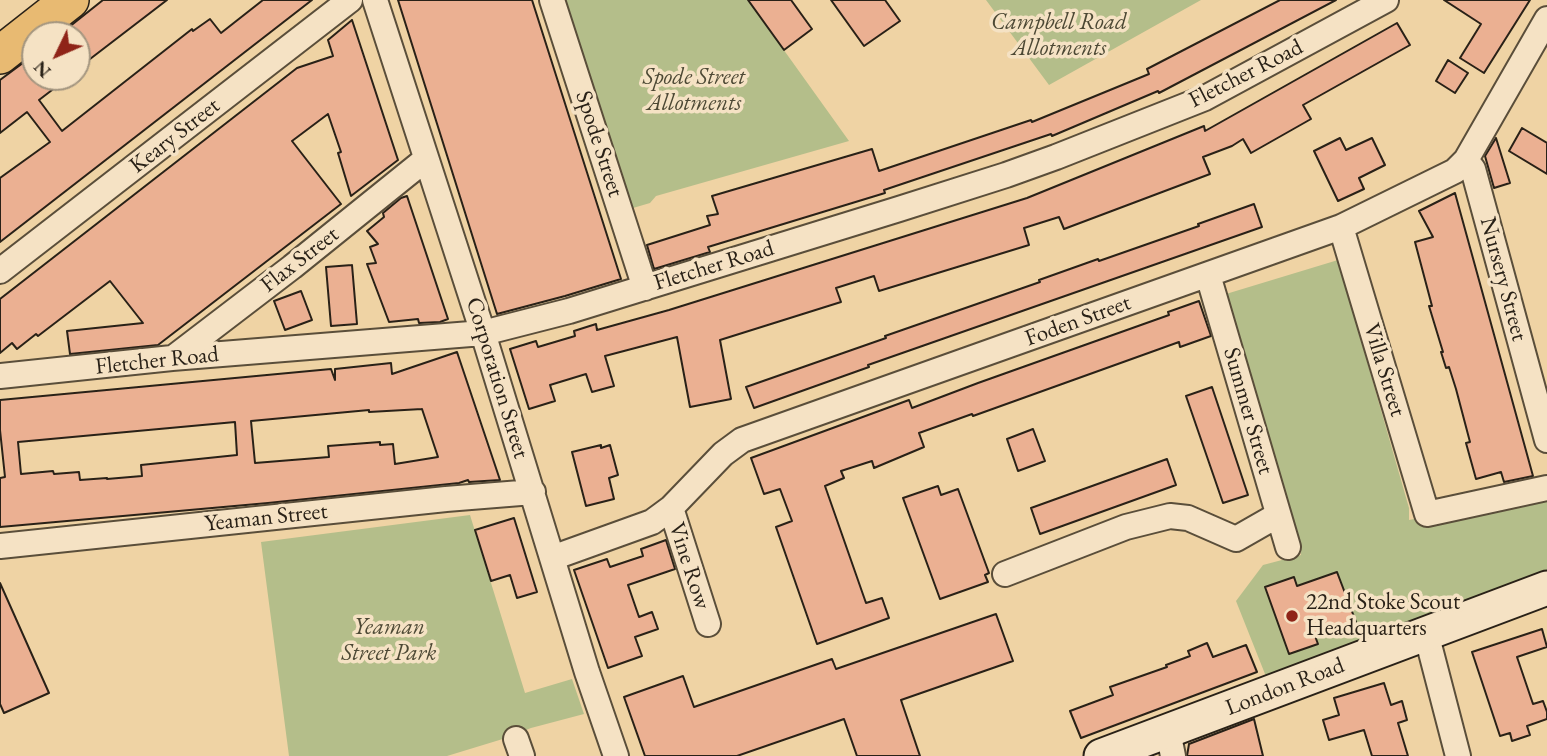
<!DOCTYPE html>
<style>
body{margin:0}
#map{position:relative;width:1547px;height:756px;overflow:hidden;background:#efd3a4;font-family:"EB Garamond",serif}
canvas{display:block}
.north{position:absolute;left:21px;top:21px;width:70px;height:70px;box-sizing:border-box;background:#f5e2c4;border:2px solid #a3957f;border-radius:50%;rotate:226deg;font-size:19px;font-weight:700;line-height:28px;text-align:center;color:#292117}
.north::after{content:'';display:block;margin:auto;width:24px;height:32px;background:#8f2418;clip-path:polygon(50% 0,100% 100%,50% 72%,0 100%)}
</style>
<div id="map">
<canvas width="1547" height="756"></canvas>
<div class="north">N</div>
</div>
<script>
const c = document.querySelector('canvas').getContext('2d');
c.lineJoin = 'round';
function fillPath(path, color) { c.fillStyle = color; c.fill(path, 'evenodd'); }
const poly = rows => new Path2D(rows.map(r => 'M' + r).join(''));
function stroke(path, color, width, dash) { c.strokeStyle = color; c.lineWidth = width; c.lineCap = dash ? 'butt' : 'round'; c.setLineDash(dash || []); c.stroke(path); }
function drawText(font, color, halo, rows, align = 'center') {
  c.font = font + ' "EB Garamond",serif'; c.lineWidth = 7; c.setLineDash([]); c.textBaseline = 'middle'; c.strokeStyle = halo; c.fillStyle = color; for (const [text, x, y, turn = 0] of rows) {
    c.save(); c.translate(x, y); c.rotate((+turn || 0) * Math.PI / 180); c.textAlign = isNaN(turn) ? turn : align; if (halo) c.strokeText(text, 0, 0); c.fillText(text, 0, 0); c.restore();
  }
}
fillPath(poly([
 [566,0,748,0,849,141,656,196,650,203,633,208],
 [986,0,1201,0,1049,85],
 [1338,260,1409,508,1409,520,1547,493,1547,572,1267,679,1236,601,1263,565,1301,555,1298,534,1226,294],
 [470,515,525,693,572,679,584,714,531,728,506,738,447,756,289,756,261,542]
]), '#b4be8a');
const building = poly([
 [103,0,167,0,77,69,77,35,59,35,103,0],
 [263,0,312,0,0,242,0,178,50,142,27,112,0,133,0,80,35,54,35,77,69,77,39,100,62,131,192,29,193,31,210,19,221,33,263,0],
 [398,0,532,0,621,279,565,296,497,314,398,0],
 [748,0,791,0,812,29,784,50,748,0],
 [831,0,885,0,900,21,864,46,831,0],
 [1280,0,1336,0,1159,93,1158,91,1052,136,1051,134,884,190,885,193,708,247,710,252,654,269,647,245,710,225,707,216,718,214,712,196,872,149,879,171,1031,120,1032,122,1149,74,1147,69,1280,0],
 [1444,0,1530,0,1484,73,1460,58,1481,24,1444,0],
 [352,20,398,160,351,196,338,153,341,152,328,114,292,141,341,204,158,345,70,354,67,331,143,323,110,281,38,336,36,334,17,349,12,343,0,353,0,299,297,68,333,56,328,40,352,20],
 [1397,23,1410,45,1303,105,1311,119,1251,153,1243,139,1232,146,1203,157,1210,174,1064,229,1059,217,1024,228,1029,245,879,291,874,276,836,288,841,302,720,340,731,399,690,407,677,337,605,356,614,386,592,392,586,374,550,385,555,401,529,409,510,349,536,341,538,347,575,336,574,331,596,324,597,330,669,310,1027,198,1204,126,1205,131,1397,23],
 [1448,60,1468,73,1455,93,1436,81,1448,60],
 [1522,128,1547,143,1547,174,1509,151,1522,128],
 [1340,138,1346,150,1372,138,1385,165,1359,178,1364,189,1338,201,1314,151,1340,138],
 [1496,138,1510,183,1494,188,1485,156,1496,138],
 [1455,193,1533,476,1504,482,1501,472,1476,479,1466,443,1470,442,1456,389,1449,367,1446,368,1441,352,1443,352,1429,306,1432,306,1415,242,1433,237,1419,211,1455,193],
 [407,196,448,319,440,322,419,323,418,319,389,322,367,264,376,263,370,247,378,244,367,231,384,217,383,213,401,198,407,196],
 [1254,204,1262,227,868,365,869,367,754,408,746,387,886,338,885,336,1040,282,1039,280,1098,259,1099,261,1199,226,1198,224,1254,204],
 [352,265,357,324,331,326,326,267,352,265],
 [301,291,312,320,285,330,274,301,301,291],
 [1199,301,1211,336,1180,347,1179,342,973,416,972,414,919,433,924,447,874,468,872,461,841,471,844,478,825,486,866,603,882,598,889,618,817,644,776,527,792,521,780,489,764,494,751,458,909,400,912,408,978,383,1169,315,1168,312,1199,301],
 [457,352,500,480,469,482,468,480,459,483,268,503,0,527,0,478,5,477,0,430,0,400,331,369,335,380,335,369,391,363,392,374,457,352],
 [422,409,438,457,395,464,393,444,380,445,380,442,328,446,329,457,255,463,251,421,369,410,369,412,422,409],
 [235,422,237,455,141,465,142,476,107,479,107,478,80,480,79,472,54,474,53,471,21,474,18,442,235,422],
 [1212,387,1248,495,1223,503,1186,396,1212,387],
 [1033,429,1045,461,1018,471,1007,439,1033,429],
 [601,445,601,448,610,445,618,475,609,478,614,499,586,506,572,452,601,445],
 [1167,459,1176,485,1040,534,1031,508,1167,459],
 [938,486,941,495,958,489,989,573,985,575,988,582,940,599,903,498,938,486],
 [514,518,537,592,517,598,510,575,491,581,475,530,514,518],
 [666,540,675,569,628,585,639,617,652,612,658,629,635,637,642,656,608,668,574,570,607,559,610,567,643,556,641,549,666,540],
 [1337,572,1356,622,1315,636,1318,644,1289,654,1265,587,1294,577,1297,586,1337,572],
 [0,583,49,693,4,713,0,704,0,583],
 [996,614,1013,661,901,700,920,756,857,756,844,719,737,756,645,756,624,697,683,676,694,707,832,659,836,669,996,614],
 [1542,629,1547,647,1517,657,1533,704,1543,701,1547,712,1547,719,1527,726,1530,735,1512,741,1510,733,1500,736,1472,652,1542,629],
 [1207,643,1213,657,1246,645,1257,672,1081,738,1070,711,1113,695,1110,687,1167,667,1166,665,1190,656,1188,651,1207,643],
 [1384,683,1391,705,1402,701,1407,720,1398,723,1408,756,1372,756,1364,730,1329,740,1323,720,1339,715,1334,698,1384,683],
 [1254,719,1263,756,1187,756,1189,744,1254,719]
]);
fillPath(building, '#ebb092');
stroke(building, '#292117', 2);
const minor = poly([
 [375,0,483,333,587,672,616,756],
 [552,0,645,288],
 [1466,160,1473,169,1547,440],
 [1341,227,1427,514,1547,488],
 [0,271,350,0],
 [1208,275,1288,547],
 [173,358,292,267,426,159],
 [0,376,172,358,483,333,569,311,899,209,1006,175,1056,157,1205,98,1386,0],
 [671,508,708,624],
 [0,546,446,499,533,492],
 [552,558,652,522,671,508,723,454,742,440,1341,227,1455,171,1466,160,1547,19],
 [1005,574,1126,527,1170,516,1188,518,1236,539,1278,515],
 [1426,633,1458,756],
 [1168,731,1173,756],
 [516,739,522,756]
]);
const secondary = poly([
 [1101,756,1547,588]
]);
const primary = poly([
 [0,55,70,0]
]);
stroke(minor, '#5a4e3a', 28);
stroke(secondary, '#292117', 37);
stroke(primary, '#292117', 40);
stroke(minor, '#f5e2c4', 24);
stroke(secondary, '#f5e2c4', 33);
stroke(primary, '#e8ba72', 37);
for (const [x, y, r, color] of [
 [1292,616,7,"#8f2418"]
]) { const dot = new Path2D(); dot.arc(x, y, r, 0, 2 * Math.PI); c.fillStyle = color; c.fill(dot); stroke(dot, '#f5e2c4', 2.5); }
drawText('italic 23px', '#4c4834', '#f5e2c4', [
 ["Campbell Road",1059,23],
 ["Allotments",1059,49],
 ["Spode Street",694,78],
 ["Allotments",694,104],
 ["Yeaman",389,628],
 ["Street Park",389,654]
]);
drawText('23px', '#292117', '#f5e2c4', [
 ["Fletcher Road",1246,74,-27],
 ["Keary Street",175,136,-38],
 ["Spode Street",599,144,72],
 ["Flax Street",300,260,-38],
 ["Fletcher Road",714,266,-17],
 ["Nursery Street",1503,279,75],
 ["Foden Street",1078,321,-20],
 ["Fletcher Road",157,361,-6],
 ["Villa Street",1384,370,73],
 ["Corporation Street",497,378,73],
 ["Summer Street",1248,411,74],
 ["Yeaman Street",266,518,-6],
 ["Vine Row",689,566,72],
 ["London Road",1285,687,-21]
]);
drawText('23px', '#292117', '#f5e2c4', [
 ["22nd Stoke Scout",1306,603],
 ["Headquarters",1306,629]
], 'left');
</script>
